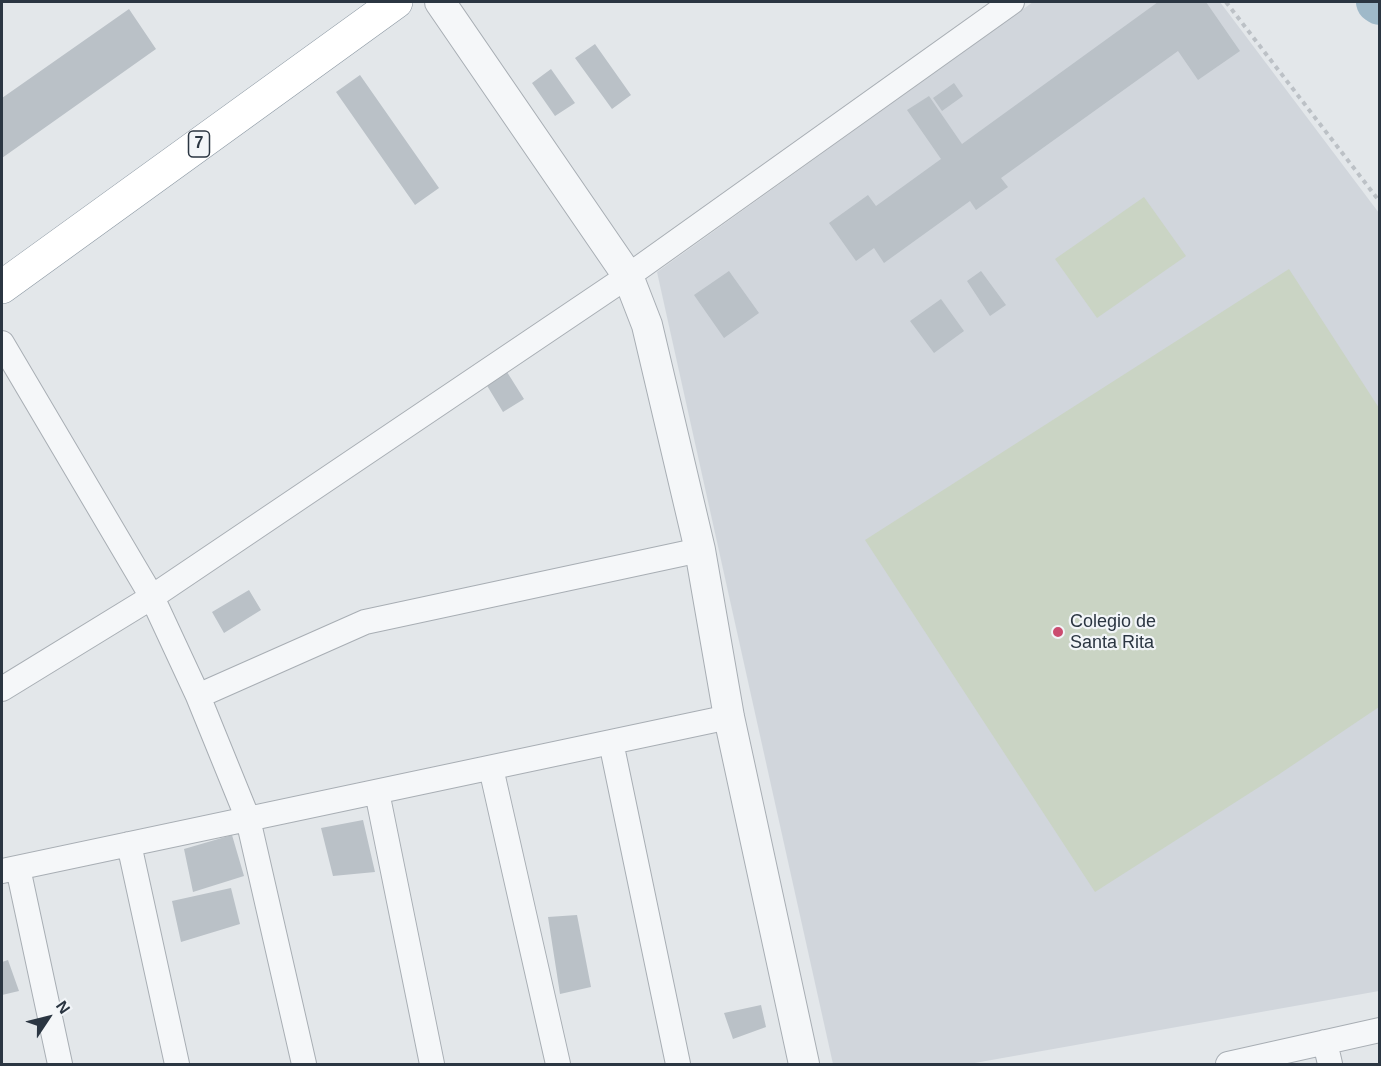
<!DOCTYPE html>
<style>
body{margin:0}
#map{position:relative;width:1381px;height:1066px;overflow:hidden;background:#e3e7ea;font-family:Helvetica,sans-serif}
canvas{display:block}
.frame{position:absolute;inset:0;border:3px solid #2b3642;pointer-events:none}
.north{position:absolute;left:18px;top:988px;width:60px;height:60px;-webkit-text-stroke:4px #f2f5f8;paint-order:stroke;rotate:55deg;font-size:16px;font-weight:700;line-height:24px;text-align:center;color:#2b3642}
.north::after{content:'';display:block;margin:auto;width:21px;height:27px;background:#2b3642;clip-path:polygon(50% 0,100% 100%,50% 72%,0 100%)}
</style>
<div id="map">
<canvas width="1381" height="1066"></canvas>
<div class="frame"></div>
<div class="north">N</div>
</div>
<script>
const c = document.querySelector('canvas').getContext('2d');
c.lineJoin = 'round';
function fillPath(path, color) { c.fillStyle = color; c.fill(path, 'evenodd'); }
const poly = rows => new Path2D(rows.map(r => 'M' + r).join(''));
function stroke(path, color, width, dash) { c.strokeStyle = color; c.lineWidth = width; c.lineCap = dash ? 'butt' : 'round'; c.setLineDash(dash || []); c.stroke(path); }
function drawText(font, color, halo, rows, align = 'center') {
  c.font = font + ' Helvetica,sans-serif'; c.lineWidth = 4.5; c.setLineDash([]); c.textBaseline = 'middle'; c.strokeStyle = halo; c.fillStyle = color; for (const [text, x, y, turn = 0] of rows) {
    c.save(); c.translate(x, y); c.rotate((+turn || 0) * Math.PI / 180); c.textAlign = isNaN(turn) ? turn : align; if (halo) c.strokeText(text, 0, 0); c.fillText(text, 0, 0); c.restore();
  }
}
fillPath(poly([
 [1033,2,1220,2,1379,213,1379,991,969,1064,833,1064,657,272]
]), '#d1d6dc');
fillPath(poly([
 [1144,197,1186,256,1097,318,1055,259],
 [1289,269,1379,408,1379,707,1278,775,1095,892,865,540]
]), '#cad4c4');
stroke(poly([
 [1377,2,1380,4]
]), '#9fb9c9', 42);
fillPath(poly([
 [1158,2,1206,2,1240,51,1198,80,1178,51,1001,178,1008,187,976,210,970,201,884,263,874,248,856,261,829,223,868,195,876,206,941,159,907,110,929,96,962,144],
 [129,9,156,49,2,158,2,98],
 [595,44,631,95,612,109,575,58],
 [551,69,575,103,555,116,532,83],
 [360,75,439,188,415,205,336,92],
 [954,83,963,96,942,111,933,98],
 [729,271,759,313,724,338,694,295],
 [981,271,1006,305,990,316,967,281],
 [941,299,964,331,934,353,910,321],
 [507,372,524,399,503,412,486,384],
 [249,590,261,610,224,633,212,612],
 [363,820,375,872,333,876,321,828],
 [232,835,244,876,193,892,184,849],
 [231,888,240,924,181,942,172,901],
 [577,915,591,987,560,994,548,917],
 [8,960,19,991,2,995,2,962],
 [761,1005,766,1027,733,1039,724,1013]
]), '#bac1c7');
const minor = poly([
 [2,343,152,597,198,696,248,819,304,1064],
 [2,689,152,597,628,276,1012,2],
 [198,696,365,622,700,550],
 [611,742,678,1064],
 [491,768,558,1064],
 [377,792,432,1064],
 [129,844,177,1064],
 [18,868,60,1064],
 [2,871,729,717],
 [1325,1042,1330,1064],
 [1228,1064,1380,1030]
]);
const tertiary = poly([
 [440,2,628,276,647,325,700,550,729,717,804,1064]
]);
const trunk = poly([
 [2,287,396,2]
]);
stroke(minor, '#a8aeb4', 26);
stroke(tertiary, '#a8aeb4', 32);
stroke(trunk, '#8a96a1', 34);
stroke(poly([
 [1226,2,1380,202]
]), '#bcc1c6', 4, [4.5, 4.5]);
stroke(minor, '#f5f7f9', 24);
stroke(tertiary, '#f5f7f9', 30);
stroke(trunk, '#fff', 33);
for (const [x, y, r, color] of [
 [1058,632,6,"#cb4c6f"]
]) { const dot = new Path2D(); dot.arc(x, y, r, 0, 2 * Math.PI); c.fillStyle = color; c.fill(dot); stroke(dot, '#f2f5f8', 2); }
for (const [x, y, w] of [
 [199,144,21]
]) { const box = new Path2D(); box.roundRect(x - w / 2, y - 13, w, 26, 4.5); c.fillStyle = '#f2f5f8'; c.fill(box); stroke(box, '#2b3642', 1.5); }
drawText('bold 16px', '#2b3642', null, [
 ["7",199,144]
]);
drawText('18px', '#2b3642', '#f2f5f8', [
 ["Colegio de",1070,622],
 ["Santa Rita",1070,643]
], 'left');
</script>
